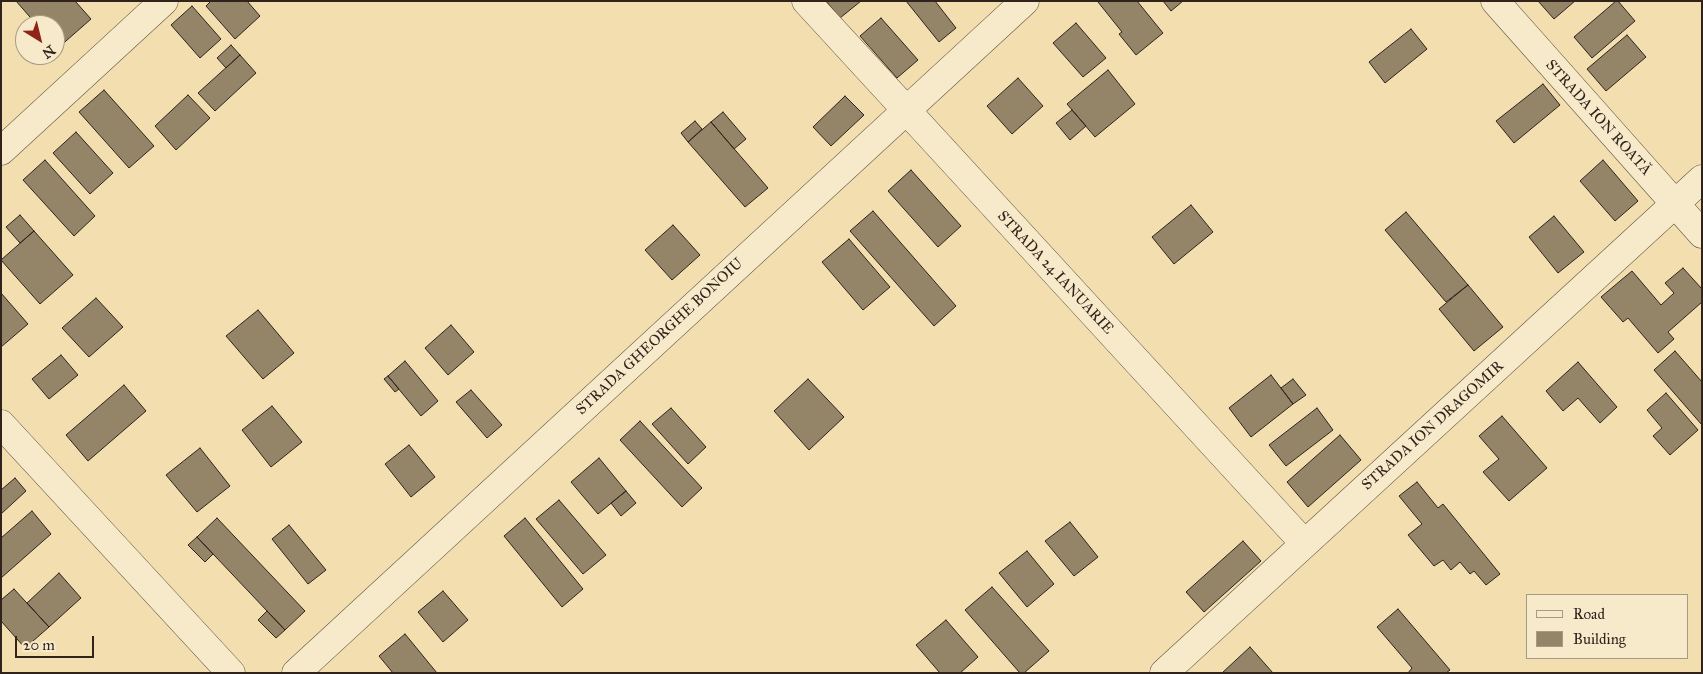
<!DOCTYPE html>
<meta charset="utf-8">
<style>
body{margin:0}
#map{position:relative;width:1703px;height:674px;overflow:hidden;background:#f2deaf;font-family:"IM FELL Great Primer",serif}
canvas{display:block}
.frame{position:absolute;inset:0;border:2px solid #2f231c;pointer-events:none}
.legend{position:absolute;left:1526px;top:594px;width:162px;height:65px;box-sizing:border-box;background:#f7eacb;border:1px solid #a79a85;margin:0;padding:6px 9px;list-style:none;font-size:15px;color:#2f231c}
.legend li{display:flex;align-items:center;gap:10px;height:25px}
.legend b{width:25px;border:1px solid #a79a85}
.north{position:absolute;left:15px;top:15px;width:50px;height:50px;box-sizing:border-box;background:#f7eacb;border:1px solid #a79a85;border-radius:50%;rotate:144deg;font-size:14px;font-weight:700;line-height:20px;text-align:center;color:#2f231c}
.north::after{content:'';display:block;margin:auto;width:18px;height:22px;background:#8f2418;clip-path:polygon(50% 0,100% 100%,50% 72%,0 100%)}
.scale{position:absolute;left:15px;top:636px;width:79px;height:22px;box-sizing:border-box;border:2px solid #2f231c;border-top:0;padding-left:6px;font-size:15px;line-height:18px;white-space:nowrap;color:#2f231c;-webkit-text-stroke:4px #f7eacb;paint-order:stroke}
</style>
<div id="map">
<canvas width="1703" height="674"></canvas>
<div class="frame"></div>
<ul class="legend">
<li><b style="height:6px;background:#f7eacb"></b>Road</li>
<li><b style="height:14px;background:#948468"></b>Building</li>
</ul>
<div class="north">N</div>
<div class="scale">20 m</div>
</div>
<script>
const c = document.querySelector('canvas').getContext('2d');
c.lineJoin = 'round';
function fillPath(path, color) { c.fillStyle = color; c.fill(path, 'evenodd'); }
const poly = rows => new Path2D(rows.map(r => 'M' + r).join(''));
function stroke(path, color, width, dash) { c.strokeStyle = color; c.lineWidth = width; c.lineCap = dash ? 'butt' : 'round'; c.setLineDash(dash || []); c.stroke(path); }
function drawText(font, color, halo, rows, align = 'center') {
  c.font = font + ' "IM FELL Great Primer",serif'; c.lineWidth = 5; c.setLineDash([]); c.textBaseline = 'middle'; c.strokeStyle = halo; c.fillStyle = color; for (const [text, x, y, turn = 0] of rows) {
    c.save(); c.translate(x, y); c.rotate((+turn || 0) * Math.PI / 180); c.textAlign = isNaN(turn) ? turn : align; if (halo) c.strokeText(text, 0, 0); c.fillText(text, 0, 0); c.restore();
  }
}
const building = poly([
 [16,1,75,1,91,19,58,48,55,45,55,25,37,25,16,1],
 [211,1,247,1,260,16,235,39,206,6,211,1],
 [826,1,861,1,840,18,826,1],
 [906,1,935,1,956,28,939,42,906,1],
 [1099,1,1137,1,1163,33,1136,55,1119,34,1122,32,1098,2,1099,1],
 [1163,1,1183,1,1171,11,1163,1],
 [1538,1,1575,1,1554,19,1538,1],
 [1616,1,1618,1,1635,21,1592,58,1574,37,1616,1],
 [192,6,221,39,200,58,171,25,192,6],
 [881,18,918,60,897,78,860,36,881,18],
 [1076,23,1106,58,1083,77,1053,43,1076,23],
 [1411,29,1427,49,1385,83,1369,62,1411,29],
 [1627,35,1646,57,1606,91,1587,69,1627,35],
 [231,45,240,55,226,68,217,58,231,45],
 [240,55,256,73,215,111,198,93,240,55],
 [1108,70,1135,104,1095,137,1067,104,1108,70],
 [1018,78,1043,106,1012,134,987,106,1018,78],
 [1543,84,1560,105,1514,143,1496,121,1543,84],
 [104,90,154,146,129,168,79,112,104,90],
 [188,95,210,118,176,150,155,126,188,95],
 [845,96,864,115,831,146,813,127,845,96],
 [1072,110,1086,126,1070,140,1056,123,1072,110],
 [723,112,746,139,734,149,711,122,723,112],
 [695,121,702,129,688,142,681,133,695,121],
 [711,122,768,188,745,207,688,142,711,122],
 [76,132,113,173,90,194,53,153,76,132],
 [45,160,95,216,74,236,23,180,45,160],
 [1603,160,1638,201,1615,221,1580,181,1603,160],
 [911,170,961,226,938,247,888,191,911,170],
 [1191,205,1213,232,1174,264,1152,237,1191,205],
 [873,211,956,306,934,326,850,231,873,211],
 [1406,212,1468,285,1446,302,1385,230,1406,212],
 [20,215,34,231,20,243,6,227,20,215],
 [1554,216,1584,252,1558,273,1529,237,1554,216],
 [673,225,700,255,672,280,645,250,673,225],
 [34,231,73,275,40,304,1,260,34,231],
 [849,239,890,287,863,310,822,262,849,239],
 [1683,268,1702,289,1702,302,1668,332,1674,339,1658,353,1628,318,1623,322,1601,297,1632,271,1661,305,1674,293,1665,283,1683,268],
 [1468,285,1503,327,1474,351,1439,309,1468,285],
 [1,293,28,324,1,347,1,293],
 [96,298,123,327,89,357,62,328,96,298],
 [258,310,294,353,263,379,226,336,258,310],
 [451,325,474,352,448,375,425,348,451,325],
 [1675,351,1702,382,1702,425,1654,370,1675,351],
 [61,355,78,375,49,399,32,379,61,355],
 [405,361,438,401,421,416,388,376,405,361],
 [1578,362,1617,407,1600,423,1578,398,1563,411,1546,391,1578,362],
 [1271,375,1293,404,1251,437,1229,408,1271,375],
 [388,376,399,389,395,392,384,379,388,376],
 [808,379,844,417,809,450,774,411,808,379],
 [1293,379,1306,395,1293,404,1281,388,1293,379],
 [124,385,146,411,88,461,66,435,124,385],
 [471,390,502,425,487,438,456,402,471,390],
 [1666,393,1698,430,1670,455,1653,436,1662,428,1647,410,1666,393],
 [272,406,302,442,271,467,242,430,272,406],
 [671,408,706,447,688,464,652,424,671,408],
 [1317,408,1333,430,1286,466,1269,445,1317,408],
 [1502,416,1547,468,1509,501,1483,472,1499,459,1479,436,1502,416],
 [640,421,702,488,682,507,620,440,640,421],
 [1340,435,1361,460,1308,507,1287,482,1340,435],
 [409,445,435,477,411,497,385,464,409,445],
 [200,448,230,486,197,512,166,475,200,448],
 [599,458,626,491,598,514,571,482,599,458],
 [15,478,26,491,1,514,1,490,15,478],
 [1417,482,1438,508,1443,504,1500,574,1486,585,1474,571,1470,574,1460,562,1451,570,1443,560,1434,566,1408,535,1422,524,1399,496,1417,482],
 [626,491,636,503,621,516,611,503,626,491],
 [559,500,606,555,583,574,536,519,559,500],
 [32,511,51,534,1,578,1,538,32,511],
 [217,518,305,611,285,630,197,537,217,518],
 [525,518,583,589,562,607,504,536,525,518],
 [1070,522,1098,557,1074,576,1045,541,1070,522],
 [289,525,326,570,308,584,272,539,289,525],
 [197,537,213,554,205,562,188,545,197,537],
 [1243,541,1261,561,1204,612,1186,592,1243,541],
 [1027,551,1054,584,1027,607,999,573,1027,551],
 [59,573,81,598,49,627,27,603,59,573],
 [992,587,1049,651,1024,673,1020,673,965,610,992,587],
 [14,589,49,627,25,648,1,621,1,600,14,589],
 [443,591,468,620,443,642,418,612,443,591],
 [1398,609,1450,670,1446,673,1408,673,1412,668,1377,627,1398,609],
 [267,611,285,630,276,638,258,620,267,611],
 [946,620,978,657,960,673,940,673,916,645,946,620],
 [405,634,437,673,393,673,379,656,405,634],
 [1250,647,1273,673,1222,673,1250,647]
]);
fillPath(building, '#948468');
stroke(building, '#2f231c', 1);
const minor = poly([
 [806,1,1304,543],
 [1495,1,1702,234],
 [1,151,164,1],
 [1,424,231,673],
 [296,673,1025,1],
 [1164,673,1702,179]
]);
stroke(minor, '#605241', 29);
stroke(minor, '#f7eacb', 28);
drawText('15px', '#2f231c', '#f7eacb', [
 ["STRADA ION ROATĂ",1598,118,48],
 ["STRADA 24 IANUARIE",1055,273,47],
 ["STRADA GHEORGHE BONOIU",660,337,-43],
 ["STRADA ION DRAGOMIR",1433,426,-42]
]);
</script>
